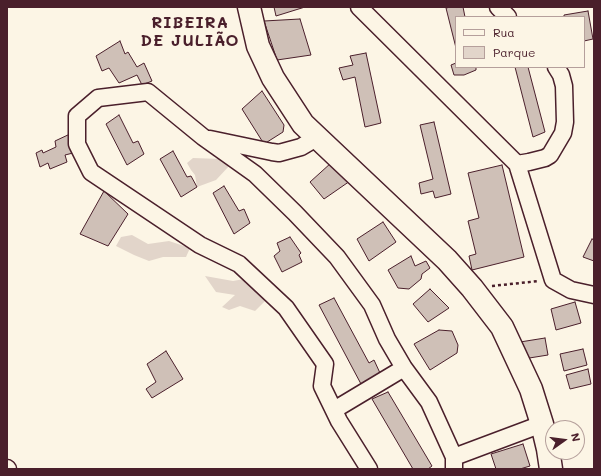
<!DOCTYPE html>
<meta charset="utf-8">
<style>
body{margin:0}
#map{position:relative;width:601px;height:476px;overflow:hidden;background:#fcf5e5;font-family:Mali,sans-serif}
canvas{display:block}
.frame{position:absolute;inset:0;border:8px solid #4a1f2b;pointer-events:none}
.legend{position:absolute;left:455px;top:16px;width:130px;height:52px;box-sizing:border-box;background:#fcf5e5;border:1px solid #b59f9b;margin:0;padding:5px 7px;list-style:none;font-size:12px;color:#4a1f2b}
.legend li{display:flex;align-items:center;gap:8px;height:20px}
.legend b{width:20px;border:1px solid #b59f9b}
.north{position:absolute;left:545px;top:420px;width:40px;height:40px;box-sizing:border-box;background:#fcf5e5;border:1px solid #b59f9b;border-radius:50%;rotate:76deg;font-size:11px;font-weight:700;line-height:16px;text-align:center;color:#4a1f2b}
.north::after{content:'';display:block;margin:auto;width:14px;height:18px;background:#4a1f2b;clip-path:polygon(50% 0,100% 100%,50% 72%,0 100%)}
</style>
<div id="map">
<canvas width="601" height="476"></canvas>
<div class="frame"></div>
<ul class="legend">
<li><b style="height:5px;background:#fcf5e5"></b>Rua</li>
<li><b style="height:11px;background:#e2d5ca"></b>Parque</li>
</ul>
<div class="north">N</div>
</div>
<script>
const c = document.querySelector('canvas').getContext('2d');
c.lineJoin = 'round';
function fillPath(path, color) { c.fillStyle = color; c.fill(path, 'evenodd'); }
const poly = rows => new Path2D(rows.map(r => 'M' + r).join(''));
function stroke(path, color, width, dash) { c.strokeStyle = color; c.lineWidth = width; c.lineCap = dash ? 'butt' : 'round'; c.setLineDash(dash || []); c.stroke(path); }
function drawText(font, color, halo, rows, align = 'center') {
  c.font = font + ' Mali,sans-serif'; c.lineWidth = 3; c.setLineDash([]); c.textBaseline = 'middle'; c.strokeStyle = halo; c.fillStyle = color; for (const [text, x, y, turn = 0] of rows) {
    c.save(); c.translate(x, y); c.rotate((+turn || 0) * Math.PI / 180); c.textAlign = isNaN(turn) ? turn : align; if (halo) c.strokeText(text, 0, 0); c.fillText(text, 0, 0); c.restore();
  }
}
fillPath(poly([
 [193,158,221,159,231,164,216,180,197,187,195,175,191,170,187,163],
 [132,235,148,244,169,241,190,248,186,257,163,257,149,261,134,255,116,246,121,237],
 [205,276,233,281,244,279,265,301,255,311,240,306,229,310,222,307,235,295,216,292]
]), '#e2d5ca');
const building = poly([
 [274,7,305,7,276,16,274,7],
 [451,7,463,7,465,17,456,17,456,48,446,8,451,7],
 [588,11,593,39,584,41,584,17,564,17,564,15,588,11],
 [300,19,311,55,277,60,264,21,300,19],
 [120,41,125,54,128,52,137,67,144,63,152,81,142,85,137,75,119,83,109,68,102,71,96,56,120,41],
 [366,53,381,123,365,127,355,77,343,80,339,68,353,65,350,56,366,53],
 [456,63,456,67,476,67,476,70,464,75,454,75,451,65,456,63],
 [515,67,528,67,545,132,533,137,515,67],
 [262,91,284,125,283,132,264,144,242,109,262,91],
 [119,115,133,143,138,141,144,154,127,165,106,124,119,115],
 [434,122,451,194,435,198,433,191,421,194,419,183,433,179,420,125,434,122],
 [70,134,77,152,65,155,67,162,50,169,48,163,40,167,36,153,42,150,43,153,56,147,55,141,70,134],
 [173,151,187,177,191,176,197,187,181,197,160,159,173,151],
 [331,163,350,181,324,199,310,182,331,163],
 [502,165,524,257,472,270,469,256,476,254,468,221,479,218,468,173,502,165],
 [224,186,239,211,244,209,250,223,234,234,213,193,224,186],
 [104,191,128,214,108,246,80,234,104,191],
 [383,222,396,242,369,261,357,239,383,222],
 [290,237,301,253,299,255,302,262,282,272,274,256,280,251,277,243,290,237],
 [592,239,594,240,594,261,583,257,592,239],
 [411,256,415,266,426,261,430,268,422,274,421,279,409,289,398,288,388,270,411,256],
 [430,289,449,308,428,322,413,304,430,289],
 [334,298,369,363,374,360,380,373,361,384,319,305,334,298],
 [575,302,581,323,556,330,551,309,575,302],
 [439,330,452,331,458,345,457,353,430,370,414,344,439,330],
 [545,338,548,355,523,359,520,342,545,338],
 [583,349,587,365,564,371,560,354,583,349],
 [166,351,183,379,152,398,146,389,156,382,147,364,166,351],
 [588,369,591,384,570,389,566,375,588,369],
 [388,392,432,466,428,469,413,469,372,399,388,392],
 [523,444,530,466,520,469,496,469,491,454,523,444]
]);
fillPath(building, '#cfc0b7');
stroke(building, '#4a1f2b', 1);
const street = poly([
 [359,7,517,164,553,280,571,290,594,295],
 [498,7,508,17],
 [210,139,272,152,279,153,301,147,318,137],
 [517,164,529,162,545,158,550,155,563,133,565,122,564,86,561,75,556,67],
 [334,410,404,368],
 [454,457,542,424],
 [7,468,8,469],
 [369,469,339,421,322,386,325,364,286,308,239,264,200,245,91,172,77,144,77,116,98,98,148,92,203,137,255,174,295,213,337,257,372,305,387,339,404,368,429,402,454,457,454,469]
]);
const secondary = poly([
 [249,7,258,46,273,78,303,124,447,260,472,288,502,327,531,389,542,424,548,449,551,469]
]);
stroke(street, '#4a1f2b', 19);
stroke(secondary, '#4a1f2b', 25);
stroke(poly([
 [492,286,539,281]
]), '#4a1f2b', 2.5, [3, 3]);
stroke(street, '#fcf5e5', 16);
stroke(secondary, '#fcf5e5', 22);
c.letterSpacing = '1px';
drawText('bold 16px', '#4a1f2b', '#fcf5e5', [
 ["RIBEIRA",190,23],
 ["DE JULIÃO",190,41]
]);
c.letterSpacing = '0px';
</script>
